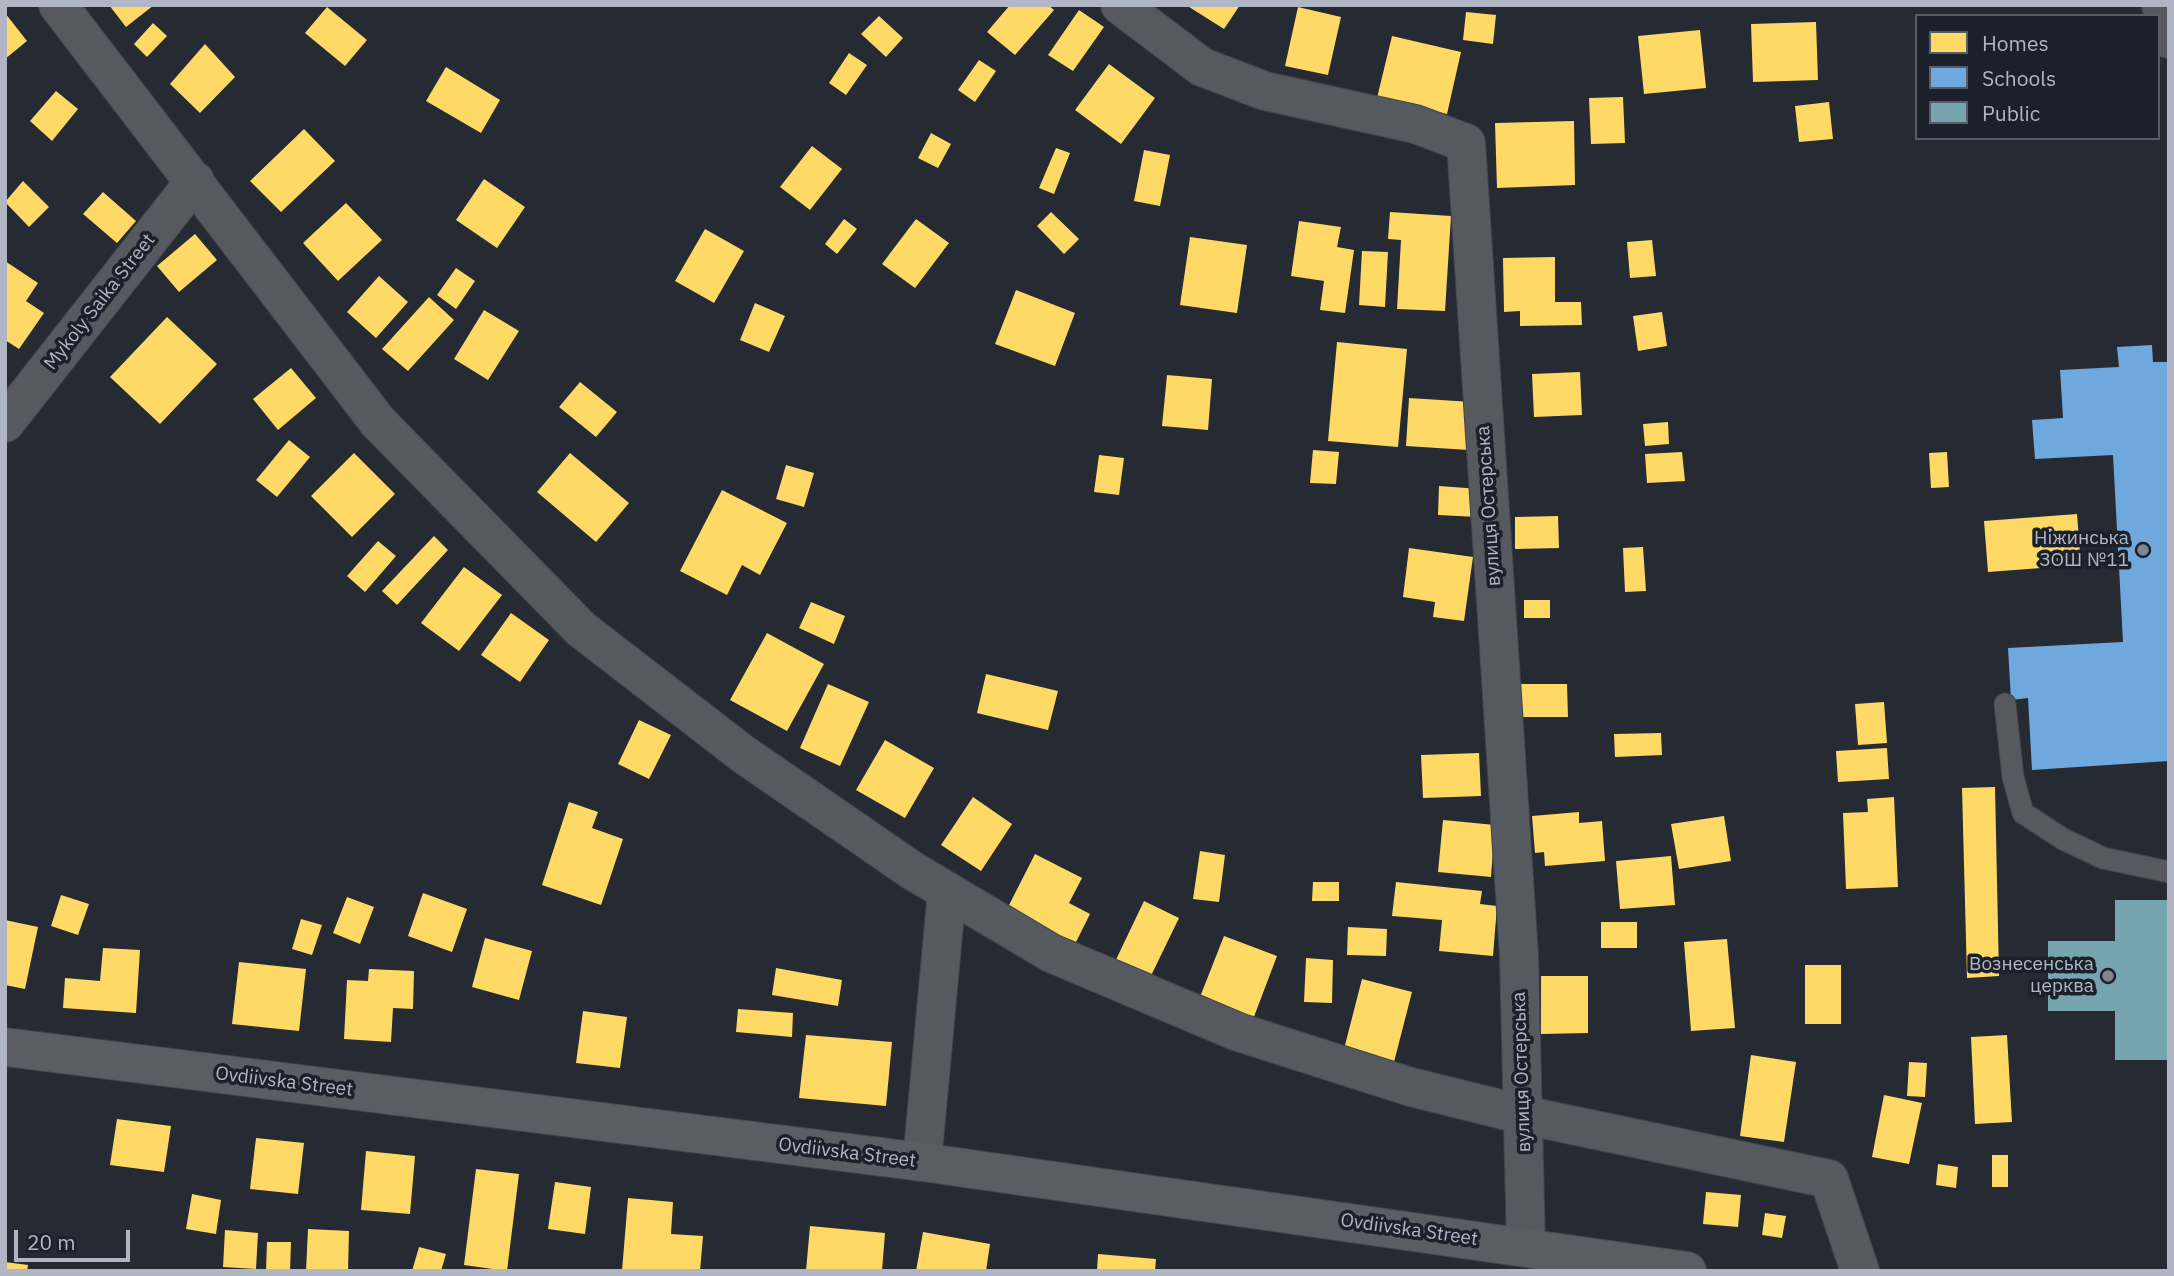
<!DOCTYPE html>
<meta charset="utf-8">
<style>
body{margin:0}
#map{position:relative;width:2174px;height:1276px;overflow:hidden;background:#262a32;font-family:"IBM Plex Sans",sans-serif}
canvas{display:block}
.frame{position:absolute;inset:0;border:7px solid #b0b6c3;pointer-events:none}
.legend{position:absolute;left:1915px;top:14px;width:245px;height:126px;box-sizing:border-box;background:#1b202b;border:2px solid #575c68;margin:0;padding:9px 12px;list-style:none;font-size:21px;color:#b0b6c3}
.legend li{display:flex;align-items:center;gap:14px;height:35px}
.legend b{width:35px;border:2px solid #575c68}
.scale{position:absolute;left:14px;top:1230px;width:116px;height:32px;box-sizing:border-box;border:4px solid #b0b6c3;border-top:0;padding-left:9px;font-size:21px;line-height:24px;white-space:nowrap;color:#b0b6c3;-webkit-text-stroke:5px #1b202b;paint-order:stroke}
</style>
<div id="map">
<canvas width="2174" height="1276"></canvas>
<div class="frame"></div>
<ul class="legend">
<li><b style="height:19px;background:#ffd966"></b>Homes</li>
<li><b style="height:19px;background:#6fa8dc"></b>Schools</li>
<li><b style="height:19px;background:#76a5af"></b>Public</li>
</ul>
<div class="scale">20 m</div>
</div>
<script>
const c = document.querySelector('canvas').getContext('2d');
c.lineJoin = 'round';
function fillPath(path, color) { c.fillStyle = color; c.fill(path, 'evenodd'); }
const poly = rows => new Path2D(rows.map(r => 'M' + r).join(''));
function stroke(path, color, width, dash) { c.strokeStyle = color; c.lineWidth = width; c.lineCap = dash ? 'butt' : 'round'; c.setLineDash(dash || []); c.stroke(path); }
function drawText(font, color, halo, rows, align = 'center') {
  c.font = font + ' "IBM Plex Sans",sans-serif'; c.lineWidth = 7; c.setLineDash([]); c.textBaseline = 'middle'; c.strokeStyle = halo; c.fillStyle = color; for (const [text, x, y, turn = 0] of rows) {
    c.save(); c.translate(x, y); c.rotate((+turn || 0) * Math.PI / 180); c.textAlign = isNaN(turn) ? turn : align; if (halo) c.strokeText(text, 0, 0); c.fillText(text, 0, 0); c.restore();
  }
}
fillPath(poly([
 [109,5,154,5,126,27],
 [1010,5,1048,5,1054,10,1015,55,987,32],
 [1186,5,1240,5,1224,29],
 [327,7,367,40,345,66,305,33],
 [1298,7,1341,17,1328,75,1285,66],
 [1079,10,1104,27,1073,71,1048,55],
 [1466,12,1496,15,1493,44,1463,40],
 [5,13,27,41,5,59],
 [879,16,903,38,886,57,861,34],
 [1816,22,1818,80,1753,82,1751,24],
 [153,23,167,36,147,57,134,44],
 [1700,30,1706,88,1644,94,1638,36],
 [1392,36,1461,52,1447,114,1377,98],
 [205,44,235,77,200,113,170,84],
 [849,53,867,65,846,95,829,83],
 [979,60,996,71,975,102,958,90],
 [1109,64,1155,98,1121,144,1075,110],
 [446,67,500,100,481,133,426,101],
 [56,91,78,109,52,141,30,121],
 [1623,97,1625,143,1591,144,1589,98],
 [1829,102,1833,139,1799,142,1795,106],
 [1574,121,1575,185,1497,188,1495,123],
 [304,129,335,161,281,212,250,181],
 [931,133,951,144,938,168,918,158],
 [812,146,842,169,810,210,780,187],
 [1056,148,1070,153,1054,194,1039,188],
 [1144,150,1170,155,1160,206,1134,201],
 [484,179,525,207,497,248,456,220],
 [23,181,49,207,29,227,5,202],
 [103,192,136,221,117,243,83,214],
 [346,203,382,240,338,281,303,243],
 [1051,212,1079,239,1064,254,1037,226],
 [1390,212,1451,216,1445,311,1397,309,1401,240,1388,239],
 [844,219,857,229,837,254,825,244],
 [916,219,949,243,915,288,882,264],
 [1299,221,1341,227,1337,247,1354,250,1345,313,1320,310,1324,281,1291,276],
 [705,229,744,251,714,303,675,281],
 [195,234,217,260,179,292,157,266],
 [1190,237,1247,245,1237,313,1180,305],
 [1652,240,1656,276,1630,278,1627,242],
 [1362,251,1388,252,1385,307,1359,305],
 [1555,257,1555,302,1581,302,1582,325,1520,326,1520,311,1504,312,1503,258],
 [5,261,38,283,26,301,44,313,19,349,5,340],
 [456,268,475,281,456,309,437,295],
 [379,276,408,302,376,338,347,312],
 [1016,290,1075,313,1055,366,995,344],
 [429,297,454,320,408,371,382,349],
 [755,303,785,316,769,352,740,340],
 [484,310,519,331,488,380,454,359],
 [1662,312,1667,346,1638,351,1633,316],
 [167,317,217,364,160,424,110,377],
 [1337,342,1407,349,1398,447,1328,441],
 [291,368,316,398,278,430,253,399],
 [1580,372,1582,415,1534,417,1532,374],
 [1167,375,1212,379,1208,430,1162,426],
 [580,382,617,412,596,437,559,407],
 [1409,398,1472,402,1469,450,1406,446],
 [1668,422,1669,444,1645,446,1643,424],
 [289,440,310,457,277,497,256,480],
 [1313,450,1339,452,1336,484,1310,483],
 [1682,452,1685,481,1647,483,1645,454],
 [1947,452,1949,487,1931,488,1929,453],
 [354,453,395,494,352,537,311,496],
 [570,453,629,503,596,542,537,492],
 [1099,455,1124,458,1119,495,1094,492],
 [786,465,814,473,804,507,776,499],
 [1439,486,1480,489,1478,517,1438,515],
 [722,490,787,523,760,575,742,565,727,595,680,571],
 [2077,514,2081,565,1988,572,1984,521],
 [1558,516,1559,548,1515,549,1515,517],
 [434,536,448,550,397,605,382,591],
 [378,541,396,556,365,592,347,576],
 [1643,547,1646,591,1625,592,1623,548],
 [1409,548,1473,557,1464,621,1433,617,1435,602,1403,597],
 [464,567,502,595,459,651,421,623],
 [1524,600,1550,600,1550,618,1524,618],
 [811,602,845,616,834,644,799,628],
 [511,613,549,640,520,682,481,655],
 [767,633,824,664,787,731,730,700],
 [986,674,1058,691,1048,730,977,713],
 [828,684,869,702,840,766,800,748],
 [1521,684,1567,684,1568,717,1521,717],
 [1884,702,1887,743,1858,745,1855,704],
 [639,720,671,735,649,779,618,764],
 [1661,733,1662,755,1615,757,1614,734],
 [885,740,934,768,905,818,856,790],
 [1887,748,1889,779,1838,782,1836,751],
 [1479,753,1481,796,1423,798,1421,755],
 [1995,787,1999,976,1967,978,1962,788],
 [973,797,1012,824,981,871,941,845],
 [1894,797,1898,887,1846,889,1843,813,1868,812,1867,799],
 [569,802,598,812,592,828,623,839,601,905,542,885],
 [1579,812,1579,823,1602,821,1605,861,1545,866,1544,852,1535,853,1532,816],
 [1724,816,1731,861,1679,869,1671,824],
 [1443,820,1495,825,1491,877,1438,872],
 [1200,851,1225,855,1219,902,1193,899],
 [1035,854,1082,878,1069,903,1090,914,1075,944,1007,909],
 [1671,856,1675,905,1620,909,1616,861],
 [1313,882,1339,882,1339,901,1312,901],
 [1396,882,1482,891,1480,904,1497,906,1493,956,1439,951,1442,920,1392,916],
 [423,893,467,909,452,952,408,936],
 [61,895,89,904,78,935,51,926],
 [347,897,374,907,360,944,333,933],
 [1144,901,1179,918,1147,984,1112,968],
 [301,919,322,925,312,955,292,949],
 [5,920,38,927,25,989,5,985],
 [1601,922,1637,922,1637,948,1601,948],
 [1348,927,1387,929,1386,956,1347,955],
 [1224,936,1277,956,1252,1022,1198,1002],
 [485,938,532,951,519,1000,472,987],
 [1727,939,1735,1028,1691,1031,1684,942],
 [103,948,140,950,136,1013,63,1008,65,978,100,981],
 [1306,958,1333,960,1332,1003,1304,1002],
 [239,962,306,969,299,1031,232,1024],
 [1805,965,1841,965,1841,1024,1805,1024],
 [776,968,842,980,838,1006,772,995],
 [369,969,414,971,413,1009,393,1008,391,1042,344,1039,347,980,368,981],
 [1541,976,1588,976,1588,1033,1541,1034],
 [1362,979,1412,992,1393,1066,1343,1053],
 [738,1009,793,1013,792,1037,736,1032],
 [583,1011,627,1017,620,1068,576,1063],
 [806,1035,892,1042,886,1106,799,1098],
 [2007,1035,2012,1122,1975,1124,1971,1037],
 [1751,1055,1796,1062,1784,1142,1740,1136],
 [1909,1062,1927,1063,1925,1097,1907,1096],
 [1884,1095,1922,1103,1909,1164,1872,1157],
 [117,1119,171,1126,164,1172,110,1165],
 [256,1138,304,1143,298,1194,250,1189],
 [366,1151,415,1156,410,1214,361,1210],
 [1992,1155,2008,1155,2008,1187,1992,1187],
 [1938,1164,1958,1167,1956,1188,1936,1185],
 [476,1169,519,1174,507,1271,464,1265],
 [555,1182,591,1187,585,1234,548,1229],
 [1706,1192,1741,1195,1738,1227,1703,1224],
 [192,1194,221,1200,216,1234,186,1229],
 [628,1198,673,1202,671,1234,703,1236,700,1271,622,1271],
 [1765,1213,1786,1216,1782,1238,1762,1235],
 [810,1226,885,1233,882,1271,806,1271],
 [308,1229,349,1231,348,1271,306,1271],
 [225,1230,258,1233,256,1269,223,1267],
 [923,1232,990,1244,986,1271,916,1271],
 [267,1242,291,1242,290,1271,266,1271],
 [419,1247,446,1254,441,1271,412,1271],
 [1098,1254,1156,1259,1155,1271,1097,1271],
 [5,1262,28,1265,27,1271,5,1271]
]), '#ffd966');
fillPath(poly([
 [2152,345,2153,362,2169,362,2169,761,2032,770,2028,698,2011,700,2008,648,2123,642,2113,455,2035,459,2032,420,2063,418,2060,370,2119,367,2117,347]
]), '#6fa8dc');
fillPath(poly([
 [2115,900,2169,900,2169,1060,2115,1060,2115,1011,2048,1011,2048,941,2115,941]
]), '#76a5af');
const lane = poly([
 [2005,704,2013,777,2023,813,2063,839,2103,858,2169,872]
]);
const street = poly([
 [58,5,378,422,581,629,743,754,913,871,1051,953,1238,1032,1411,1087,1524,1115,1829,1179,1860,1271],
 [1120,5,1202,67,1265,91,1415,124,1466,143,1519,956,1526,1247],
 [2161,5,2169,39],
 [5,423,195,181],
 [922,1162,947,891]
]);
const secondary = poly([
 [5,1047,922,1162,1687,1271]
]);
stroke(lane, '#42454a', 23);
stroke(street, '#42454a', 40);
stroke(secondary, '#42454a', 40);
stroke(lane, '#565960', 21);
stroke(street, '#565960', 38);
stroke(secondary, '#5a5d64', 38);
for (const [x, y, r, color] of [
 [2143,550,7,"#808590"],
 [2108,976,7,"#808590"]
]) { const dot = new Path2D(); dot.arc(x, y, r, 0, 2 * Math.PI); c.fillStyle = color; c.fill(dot); stroke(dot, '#1b202b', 2.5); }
drawText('19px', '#b0b6c3', '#1b202b', [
 ["Mykoly Saika Street",100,302,-52],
 ["вулиця Остерська",1489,506,-94],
 ["вулиця Остерська",1522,1072,-92],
 ["Ovdiivska Street",284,1082,7],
 ["Ovdiivska Street",847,1153,7],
 ["Ovdiivska Street",1409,1230,8]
]);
drawText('19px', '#b0b6c3', '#1b202b', [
 ["Ніжинська",2129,539],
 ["ЗОШ №11",2129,561],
 ["Вознесенська",2094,965],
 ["церква",2094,987]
], 'right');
</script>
